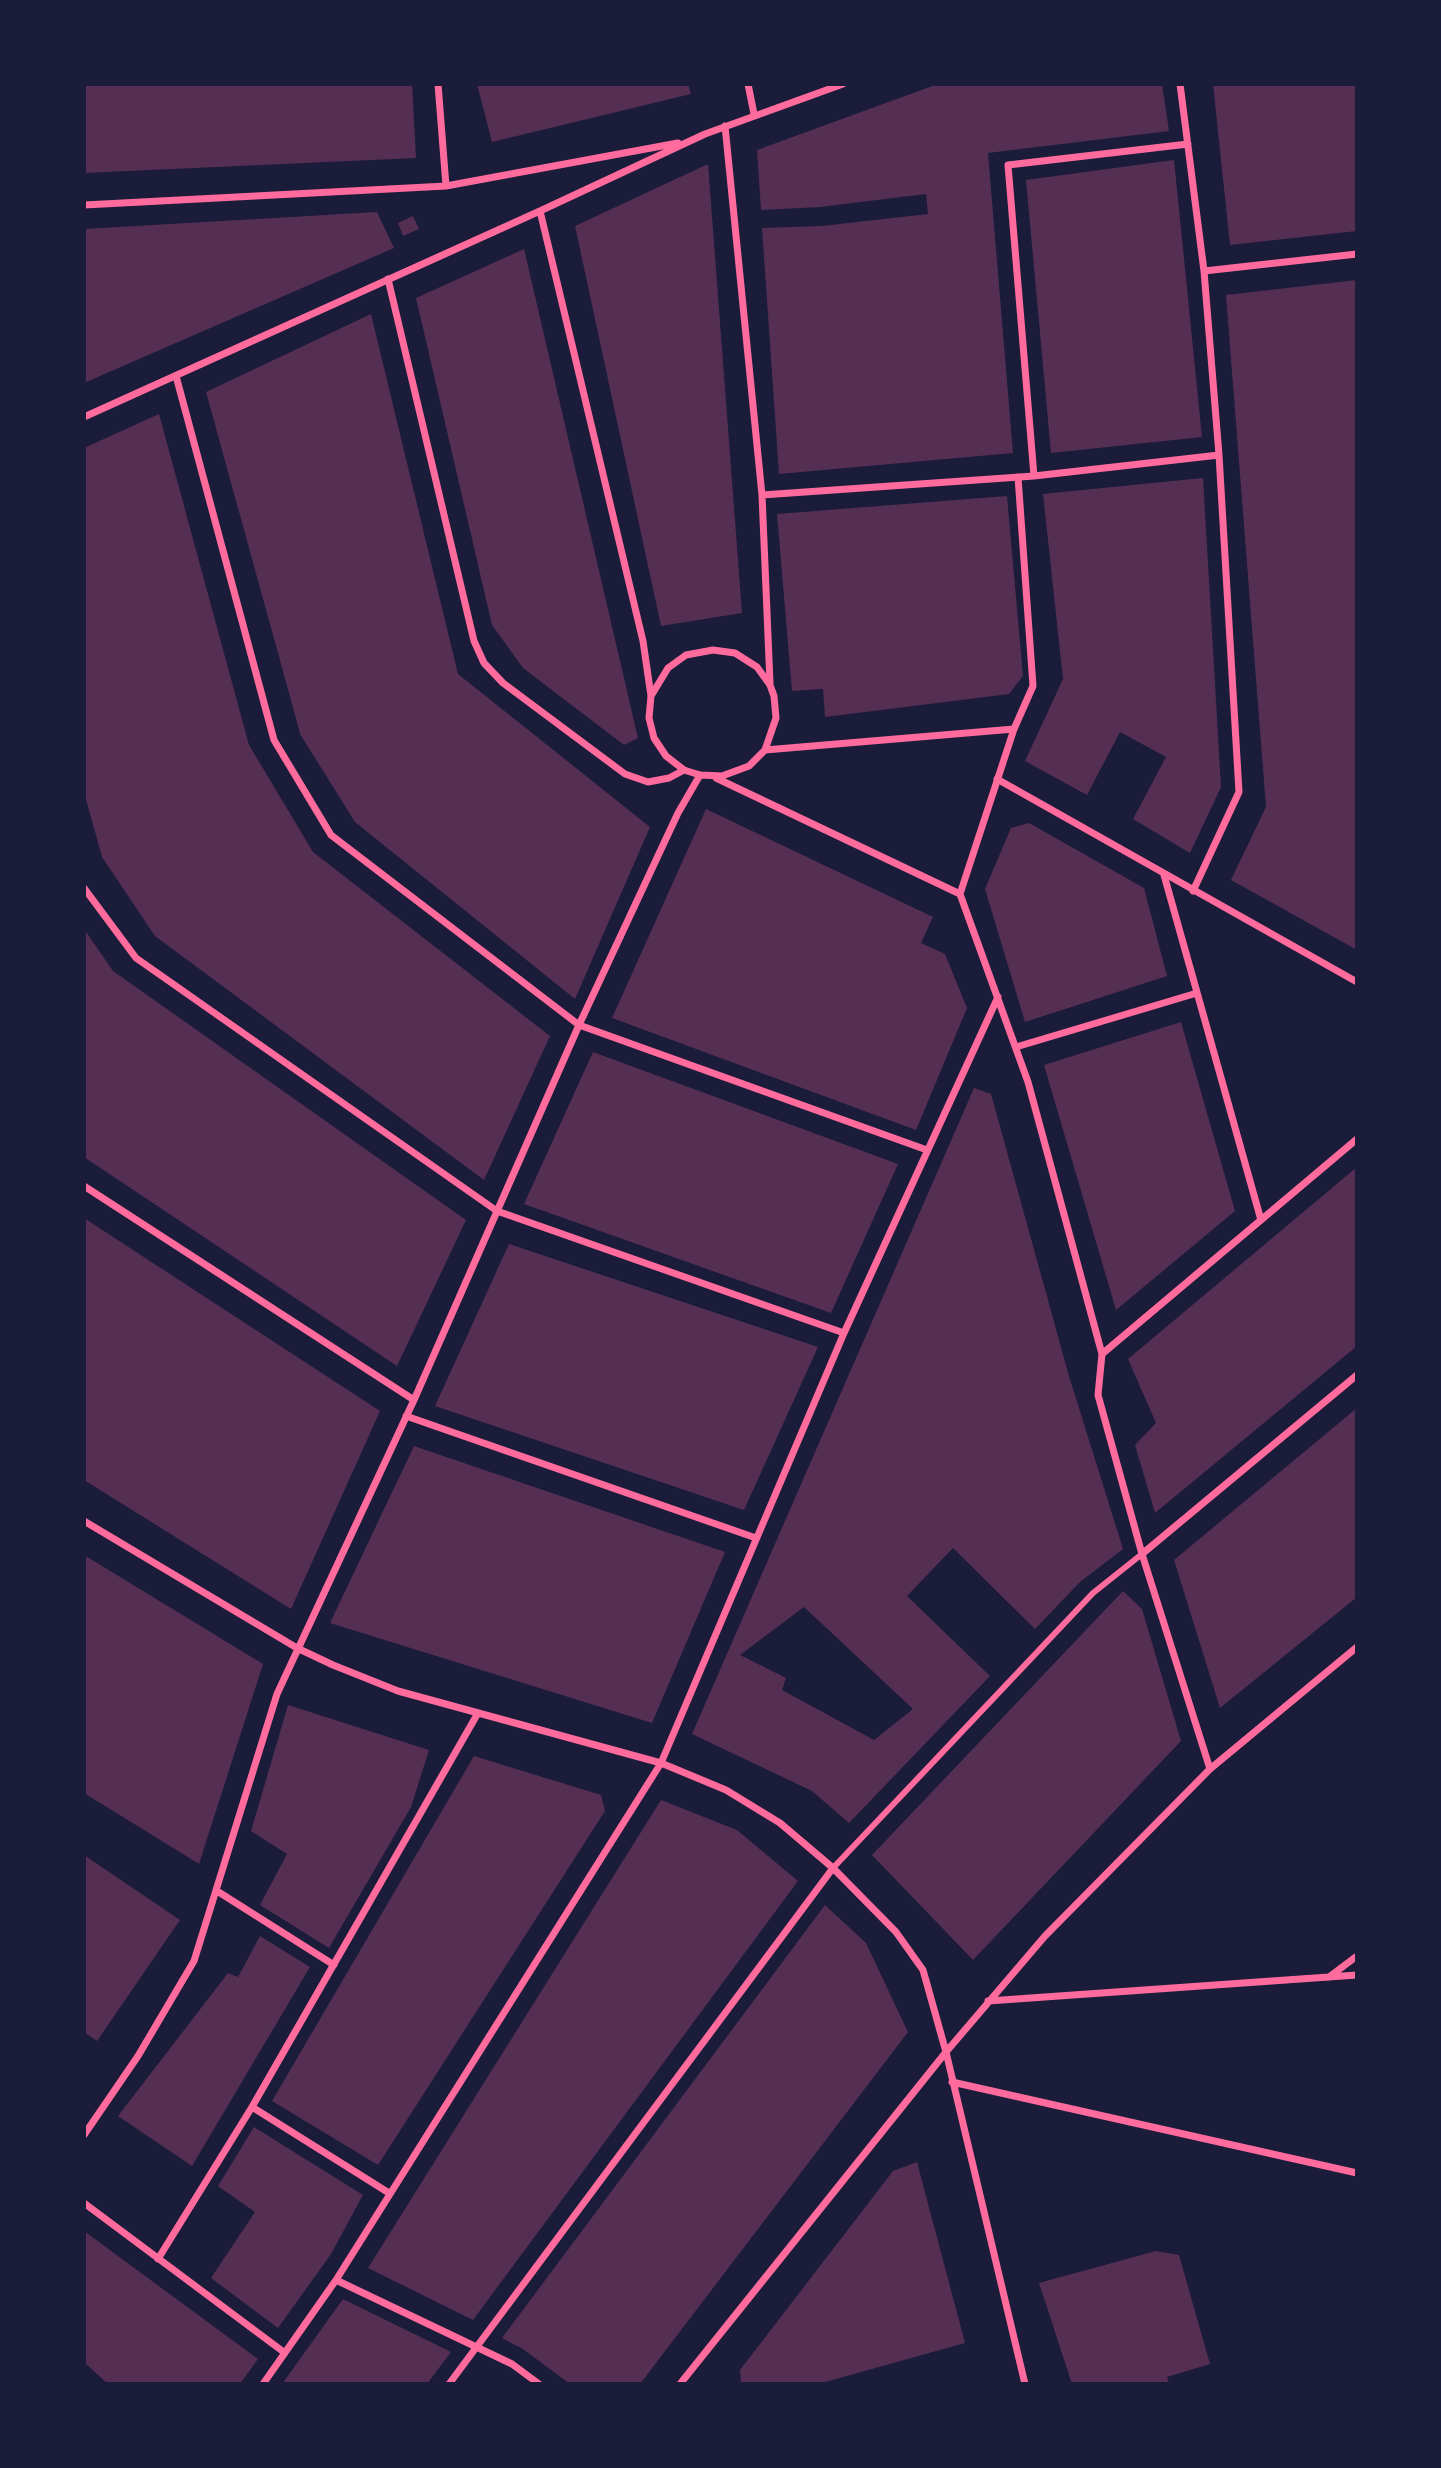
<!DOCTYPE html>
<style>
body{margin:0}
#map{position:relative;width:1441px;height:2468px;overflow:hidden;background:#1b1b3a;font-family:Arial,sans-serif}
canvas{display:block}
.frame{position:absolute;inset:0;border:86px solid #1b1b3a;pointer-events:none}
</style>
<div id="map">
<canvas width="1441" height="2468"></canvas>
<div class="frame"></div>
</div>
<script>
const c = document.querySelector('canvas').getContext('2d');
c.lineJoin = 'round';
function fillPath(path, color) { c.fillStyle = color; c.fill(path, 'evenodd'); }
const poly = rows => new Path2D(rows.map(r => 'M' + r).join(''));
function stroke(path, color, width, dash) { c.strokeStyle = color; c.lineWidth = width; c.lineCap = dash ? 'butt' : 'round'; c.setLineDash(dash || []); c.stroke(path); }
fillPath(poly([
 [84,84,412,84,416,158,84,173],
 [477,84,688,84,691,94,492,142],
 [938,84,1162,84,1169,131,988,153,1013,453,779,474,762,228,822,226,928,214,926,194,820,207,761,210,757,150],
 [1213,84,1357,84,1357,231,1230,245],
 [1174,160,1202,437,1051,453,1026,180],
 [708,164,742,613,661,626,575,226],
 [377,212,394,248,84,383,84,229],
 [413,216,419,229,403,236,398,223],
 [524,249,638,738,624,745,523,668,492,625,416,298],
 [1357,280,1357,950,1231,880,1266,807,1226,295],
 [371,314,458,674,650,827,575,999,355,822,300,734,297,722,206,392],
 [159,414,249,745,313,852,550,1036,484,1180,155,936,102,857,84,792,84,448],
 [1203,478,1221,787,1190,853,1133,819,1166,757,1120,732,1087,795,1025,761,1063,679,1043,494],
 [1007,496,1023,676,1009,694,825,717,823,689,792,691,777,514],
 [706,809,933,917,921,943,945,954,967,1008,916,1130,612,1018],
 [1029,823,1144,888,1167,976,1025,1022,985,889,1011,828],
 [84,929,113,971,466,1220,397,1366,84,1157],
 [1181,1022,1235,1211,1116,1310,1044,1065],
 [593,1052,898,1164,831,1313,524,1204],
 [974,1088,991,1094,1069,1376,1123,1549,1080,1582,1035,1629,953,1548,907,1596,990,1676,849,1823,812,1791,692,1734],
 [804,1607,913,1709,874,1740,782,1690,786,1678,740,1655],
 [1357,1167,1357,1346,1155,1513,1135,1445,1156,1423,1128,1359],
 [84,1218,380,1411,291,1609,84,1480],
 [509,1244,818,1347,744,1510,435,1406],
 [1357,1408,1357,1597,1220,1708,1174,1560],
 [414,1446,725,1552,652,1723,330,1623],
 [84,1555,263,1664,199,1864,84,1793],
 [1123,1591,1142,1609,1181,1741,973,1960,872,1855],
 [288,1705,429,1750,411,1807,329,1948,260,1905,287,1854,251,1831],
 [474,1756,601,1795,605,1811,378,2165,272,2101],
 [661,1800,737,1830,798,1881,473,2320,368,2268],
 [84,1855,180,1920,97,2041,84,2032],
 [825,1905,866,1943,908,2032,640,2384,570,2384,523,2349,502,2338],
 [260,1936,310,1967,192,2166,118,2116,228,1973,238,1977],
 [254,2127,363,2195,331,2254,278,2328,211,2278,255,2212,218,2186],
 [917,2162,965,2343,818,2384,741,2384,740,2370,893,2171],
 [84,2231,258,2359,240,2384,108,2384,84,2362],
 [1156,2251,1179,2255,1210,2364,1167,2377,1169,2384,1072,2384,1039,2283],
 [343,2299,451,2352,427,2384,282,2384]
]), '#542f53');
stroke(poly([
 [833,1868,1093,1593,1142,1554]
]), '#ff6b9d', 6);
stroke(poly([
 [438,84,446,186],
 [748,84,754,114],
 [1180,84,1204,271,1219,455,1239,792,1193,891],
 [725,126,762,495,770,683],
 [84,205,446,186,678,143],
 [540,211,643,641,651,696,649,718,654,738,666,756,684,770,700,775,722,776,749,766,765,750,776,718,774,696,770,685,757,667,735,653,713,650,686,655,668,668,651,696],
 [1204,271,1357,254],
 [388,279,474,641,484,663,503,683,625,774,648,782,669,778,684,770],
 [176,376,274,740,331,835,579,1025,927,1150],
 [84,417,540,211,705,134,843,84],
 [1034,476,1008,165,1188,144],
 [762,495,1034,476,1219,455],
 [1014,729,1033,686,1018,477],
 [716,778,960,894,1014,729,765,750],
 [997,779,1357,982],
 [1164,875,1261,1220],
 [84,888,136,958,497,1211,844,1333],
 [960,894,1028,1082,1102,1354,1098,1395,1142,1554,1210,1769],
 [1016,1047,1197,993],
 [84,1186,414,1400],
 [1102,1354,1357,1139],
 [406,1416,756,1538],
 [84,1521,297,1648,333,1665,398,1691,661,1763,726,1790,780,1823,833,1868,896,1932,923,1970,946,2052,1025,2384],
 [1142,1554,1357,1375],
 [217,1891,334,1965],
 [1329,1977,1357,1956],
 [988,2001,1357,1975],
 [952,2082,1357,2173],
 [252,2107,389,2193],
 [84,2135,138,2056,194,1961,277,1694,414,1400,579,1025,678,813,700,775],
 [84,2203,285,2353],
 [158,2259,252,2107,478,1713],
 [336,2280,512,2364,539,2384],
 [263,2384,336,2280,661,1763,844,1333,998,997],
 [449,2384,833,1868],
 [680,2384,946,2052,1045,1936,1210,1769,1357,1647]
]), '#ff6b9d', 7);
</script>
